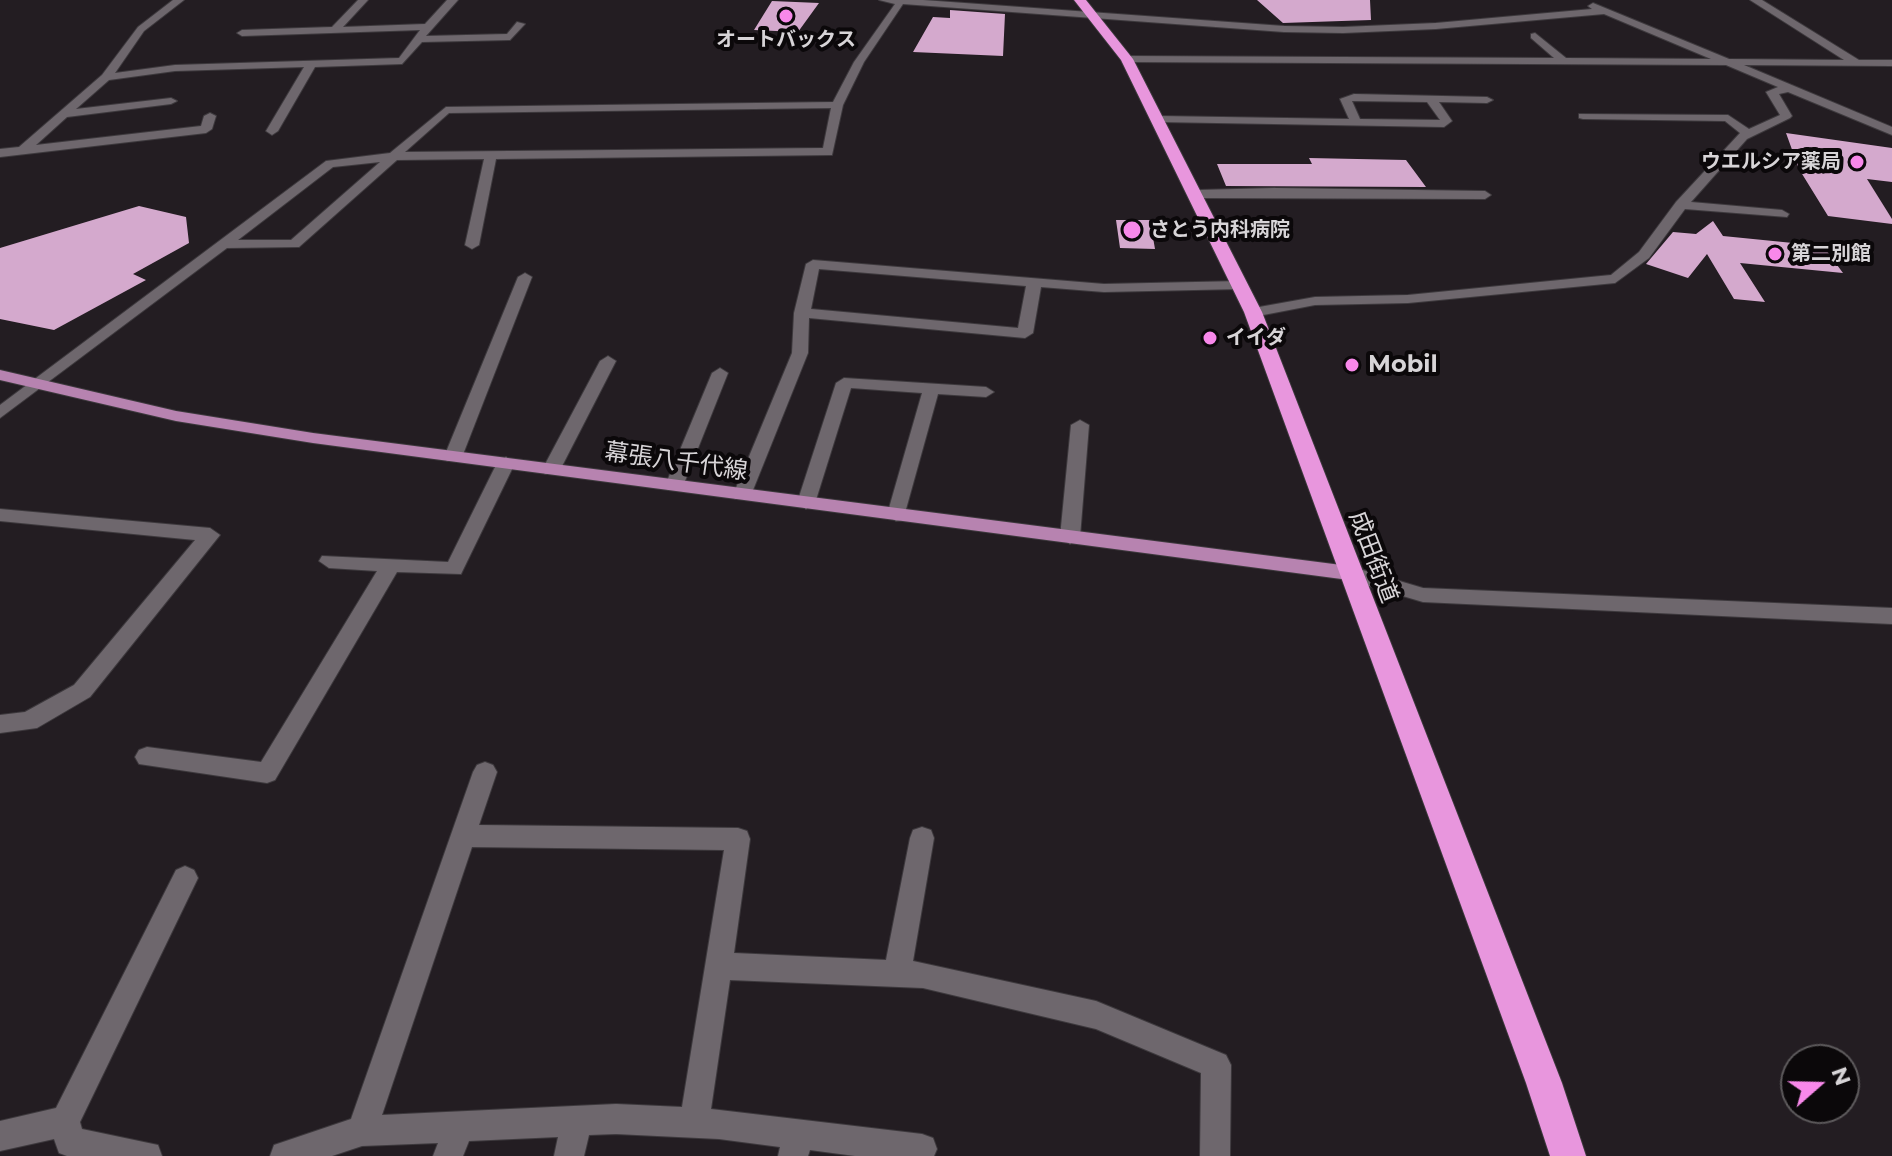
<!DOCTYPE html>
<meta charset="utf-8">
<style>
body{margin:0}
#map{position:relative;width:1892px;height:1156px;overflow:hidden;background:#231d22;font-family:Montserrat,sans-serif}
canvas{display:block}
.north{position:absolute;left:1780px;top:1044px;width:80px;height:80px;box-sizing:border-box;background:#0b080a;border:2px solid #5d5a5c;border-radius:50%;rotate:70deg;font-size:22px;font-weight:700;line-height:32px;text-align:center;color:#d7d4d7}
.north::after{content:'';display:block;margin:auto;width:28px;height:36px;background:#f888ea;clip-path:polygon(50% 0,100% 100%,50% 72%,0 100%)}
</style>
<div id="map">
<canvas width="1892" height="1156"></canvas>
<div class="north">N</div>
</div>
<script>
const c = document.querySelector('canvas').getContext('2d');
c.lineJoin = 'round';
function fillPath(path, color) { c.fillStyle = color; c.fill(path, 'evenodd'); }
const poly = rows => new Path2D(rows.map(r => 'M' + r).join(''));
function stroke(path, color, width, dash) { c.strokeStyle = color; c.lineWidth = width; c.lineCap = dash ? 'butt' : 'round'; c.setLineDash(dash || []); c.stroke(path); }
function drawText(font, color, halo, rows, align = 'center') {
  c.font = font + ' Montserrat,"Noto Sans JP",sans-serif'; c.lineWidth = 8; c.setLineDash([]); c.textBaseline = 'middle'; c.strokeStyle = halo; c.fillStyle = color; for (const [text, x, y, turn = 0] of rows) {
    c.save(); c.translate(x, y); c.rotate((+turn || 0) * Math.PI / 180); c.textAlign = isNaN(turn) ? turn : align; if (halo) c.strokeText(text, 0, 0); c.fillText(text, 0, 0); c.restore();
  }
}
fillPath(poly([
 [1257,0,1370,0,1371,20,1283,23],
 [772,1,819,3,798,32,754,30],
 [950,10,1005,14,1003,56,913,52,933,17,950,18],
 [1786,133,1892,148,1892,182,1867,179,1892,219,1892,224,1828,216,1799,169],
 [1309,158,1406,160,1426,187,1226,186,1217,164,1312,164],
 [139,206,186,217,189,243,133,274,146,280,54,330,0,319,0,248],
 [1116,220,1150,220,1155,249,1120,248],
 [1713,221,1723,236,1823,246,1843,273,1740,263,1765,302,1734,299,1707,254,1688,278,1646,264,1673,232,1696,234]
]), '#d4a9cd');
const minor = poly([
 [173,0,184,0,144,31,115,73,175,65,399,58,420,30,242,36,237,33,242,30,332,27,358,0,368,0,343,27,425,24,447,0,458,0,426,36,507,34,517,22,525,24,510,40,422,42,402,64,315,67,278,131,272,135,266,131,304,67,175,71,109,80,76,109,171,98,177,101,171,104,67,117,36,145,201,126,204,116,210,113,216,116,212,129,206,133,0,157,0,149,19,147,102,75,138,27,173,0],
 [879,0,923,0,1284,26,1343,27,1436,23,1592,9,1588,6,1593,3,1729,59,1844,60,1750,0,1762,0,1859,60,1892,60,1892,66,1744,65,1892,127,1892,135,1788,92,1779,94,1792,116,1790,118,1747,139,1691,202,1782,210,1789,214,1787,217,1685,209,1649,258,1615,283,1408,303,1315,305,1253,317,1245,312,1248,309,1315,297,1408,295,1611,275,1639,252,1676,202,1740,133,1725,121,1583,119,1579,118,1579,114,1728,115,1749,129,1780,115,1766,92,1778,87,1726,65,1127,62,1122,59,1127,56,1554,58,1531,38,1531,34,1535,33,1566,58,1711,59,1604,14,1436,29,1343,33,1284,32,903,4,864,62,843,105,832,155,496,159,479,245,472,249,465,245,484,159,397,160,299,247,227,248,0,418,0,405,326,161,390,153,446,107,833,102,854,62,895,4,879,0],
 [831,108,823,148,405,152,449,113,831,108],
 [380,162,291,240,238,240,333,167,380,162],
 [1354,94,1487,97,1493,100,1487,103,1439,102,1452,121,1444,127,1159,122,1153,119,1159,116,1349,119,1340,99,1354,94],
 [1352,101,1427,102,1440,120,1360,119,1352,101],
 [1275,188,1485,191,1491,195,1485,199,1197,198,1191,194,1197,190,1275,188],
 [813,260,1104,284,1241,281,1248,285,1241,289,1104,292,1041,287,1033,333,1025,338,809,318,808,353,751,495,749,499,735,499,733,495,792,353,794,313,806,264,813,260],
 [819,269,1026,286,1018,328,811,309,819,269],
 [525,273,532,277,462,457,459,461,447,461,444,457,518,277,525,273],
 [608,356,616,361,560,470,557,474,545,474,542,470,600,361,608,356],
 [720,368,728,373,683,486,680,490,668,490,665,486,712,373,720,368],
 [844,378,986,387,994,392,986,397,938,394,903,520,896,521,887,515,922,393,851,388,815,503,806,509,797,503,836,383,844,378],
 [1080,420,1089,425,1080,537,1070,544,1060,537,1071,425,1080,420],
 [506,457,515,463,461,574,397,572,275,780,267,783,139,764,135,757,139,750,147,747,261,762,377,571,329,568,319,561,322,556,448,562,497,463,506,457],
 [0,509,210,528,220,535,90,697,37,728,0,733,0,715,25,712,74,685,195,540,0,521,0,509],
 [1349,566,1423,588,1892,608,1892,624,1423,602,1342,578,1339,573,1342,568,1349,566],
 [485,762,493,765,497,772,479,825,738,828,747,831,750,839,734,953,886,960,910,838,913,830,922,827,931,830,934,838,913,961,1096,1001,1226,1055,1231,1065,1230,1156,1200,1156,1201,1073,1096,1029,923,988,730,980,711,1109,922,1134,933,1138,937,1149,934,1156,855,1156,810,1150,808,1156,778,1156,780,1147,719,1139,616,1134,589,1135,584,1156,554,1156,558,1137,469,1141,463,1156,433,1156,438,1143,362,1146,332,1156,270,1156,274,1145,351,1119,473,772,477,765,485,762],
 [472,847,724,850,682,1107,616,1104,382,1115,472,847],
 [185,866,194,870,198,878,80,1122,82,1129,158,1145,162,1156,67,1156,59,1153,54,1139,0,1151,0,1121,56,1108,176,870,185,866]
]);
const major = poly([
 [0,370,176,411,313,433,1349,566,1356,568,1359,573,1356,578,1349,580,313,443,176,421,0,380,0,370]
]);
const highway = poly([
 [1074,0,1086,0,1133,59,1262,312,1562,1083,1586,1156,1550,1156,1526,1083,1244,312,1121,60,1074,0]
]);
stroke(minor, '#3d393d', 2);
stroke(major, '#3d393d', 2);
stroke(highway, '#3d393d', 2);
fillPath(minor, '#6e676d');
fillPath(major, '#b783b0');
fillPath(highway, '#e896dd');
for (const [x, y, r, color] of [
 [786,16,8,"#f888ea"],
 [1857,162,8,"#f888ea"],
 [1132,230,10,"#f888ea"],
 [1775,254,8,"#f888ea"],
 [1210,338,8,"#f888ea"],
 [1352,365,8,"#f888ea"]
]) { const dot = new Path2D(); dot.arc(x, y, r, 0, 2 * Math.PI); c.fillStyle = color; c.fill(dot); stroke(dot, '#0b080a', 3); }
drawText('bold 20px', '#d7d4d7', '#0b080a', [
 ["オートバックス",786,40,"center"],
 ["ウエルシア薬局",1841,162,"right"],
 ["さとう内科病院",1150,230],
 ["第二別館",1791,254],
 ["イイダ",1226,338]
], 'left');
drawText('bold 24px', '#d7d4d7', '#0b080a', [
 ["Mobil",1368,365]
], 'left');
drawText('24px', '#d7d4d7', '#0b080a', [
 ["幕張八千代線",676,462,8],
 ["成田街道",1373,557,69]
]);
</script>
